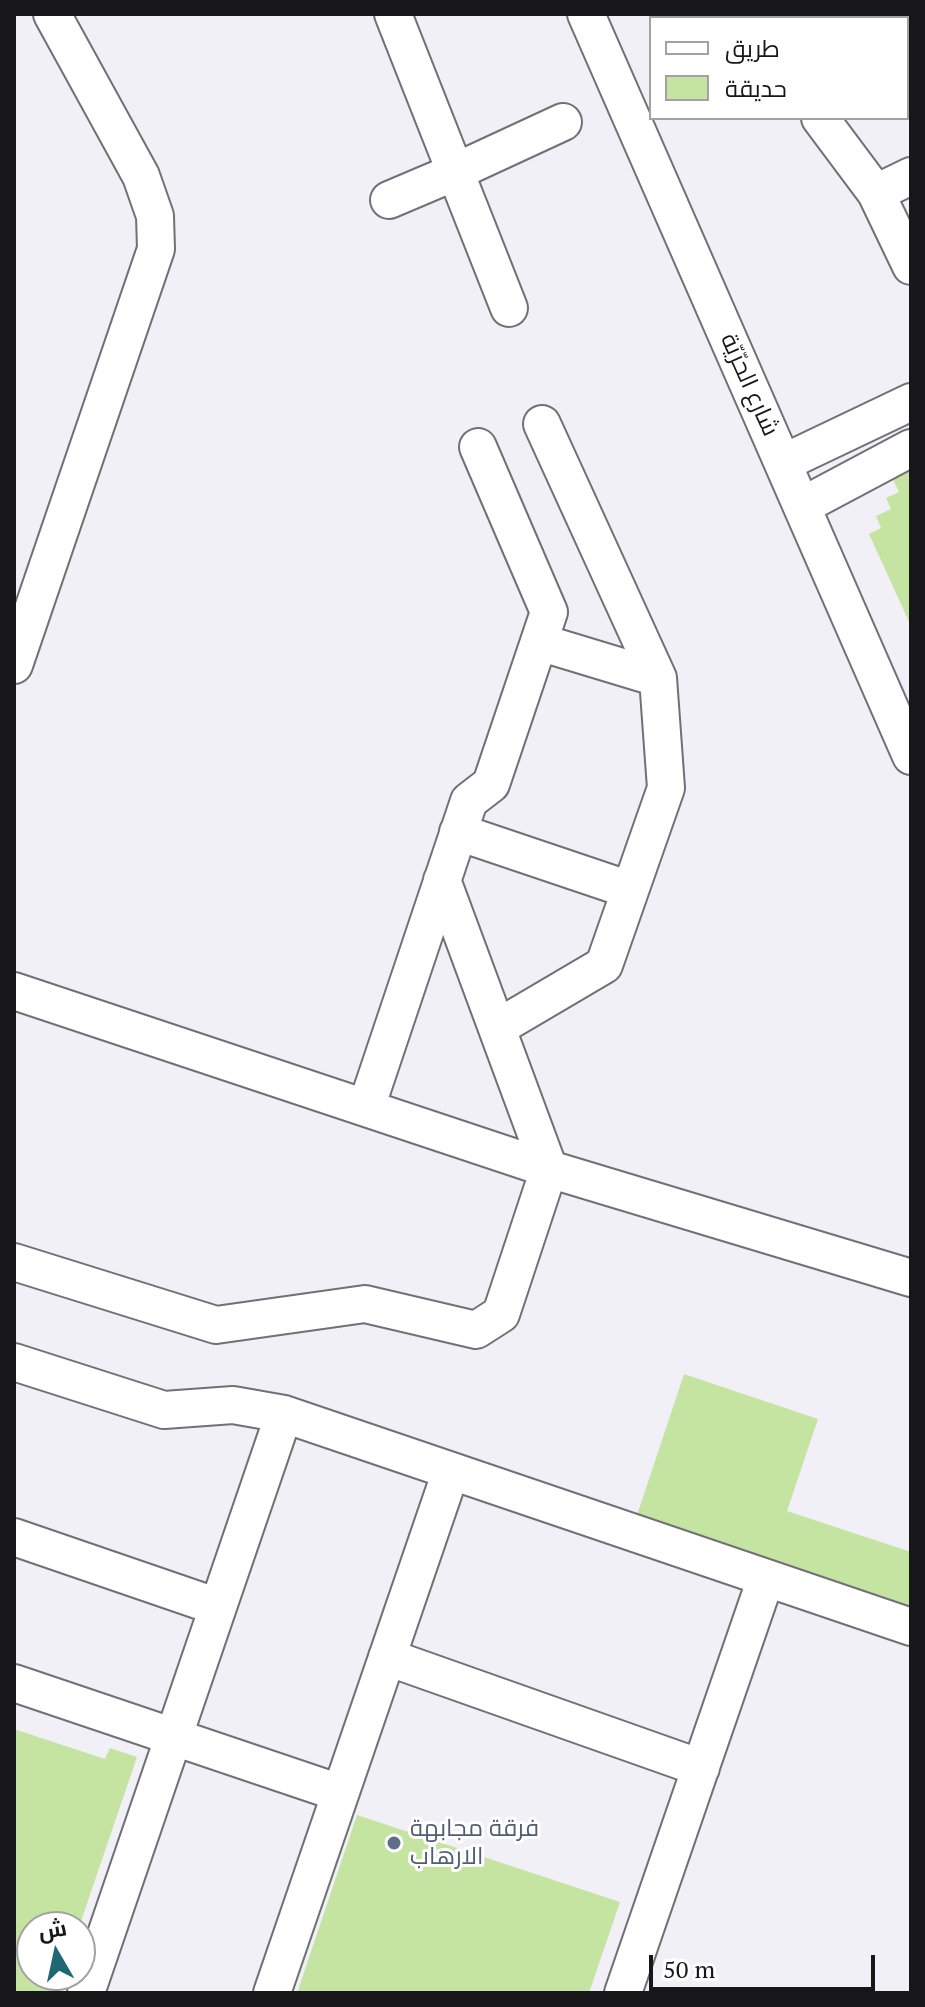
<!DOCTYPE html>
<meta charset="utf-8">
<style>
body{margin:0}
#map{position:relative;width:925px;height:2007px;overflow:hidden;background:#f0f0f6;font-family:"PT Serif",Cairo,serif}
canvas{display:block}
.frame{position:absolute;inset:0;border:16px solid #171719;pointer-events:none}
.legend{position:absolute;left:649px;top:16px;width:260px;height:104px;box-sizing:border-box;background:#fff;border:2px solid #a2a2a3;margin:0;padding:10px 14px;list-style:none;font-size:24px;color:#171719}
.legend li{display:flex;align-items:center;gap:16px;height:40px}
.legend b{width:40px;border:2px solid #a2a2a3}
.north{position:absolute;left:16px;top:1911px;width:80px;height:80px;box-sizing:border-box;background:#fff;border:2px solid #a2a2a3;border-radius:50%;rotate:351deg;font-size:22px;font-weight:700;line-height:32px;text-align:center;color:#171719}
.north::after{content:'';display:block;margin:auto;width:28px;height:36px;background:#1e6873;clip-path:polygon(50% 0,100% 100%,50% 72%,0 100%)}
.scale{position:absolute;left:649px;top:1955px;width:226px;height:36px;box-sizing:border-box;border:4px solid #171719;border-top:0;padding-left:10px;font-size:24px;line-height:28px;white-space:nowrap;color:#171719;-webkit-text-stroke:6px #fff;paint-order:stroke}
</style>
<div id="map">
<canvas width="925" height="2007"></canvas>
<div class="frame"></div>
<ul class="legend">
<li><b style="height:10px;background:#fff"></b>طريق</li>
<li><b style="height:22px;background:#c5e4a1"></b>حديقة</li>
</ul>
<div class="north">ش</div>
<div class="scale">50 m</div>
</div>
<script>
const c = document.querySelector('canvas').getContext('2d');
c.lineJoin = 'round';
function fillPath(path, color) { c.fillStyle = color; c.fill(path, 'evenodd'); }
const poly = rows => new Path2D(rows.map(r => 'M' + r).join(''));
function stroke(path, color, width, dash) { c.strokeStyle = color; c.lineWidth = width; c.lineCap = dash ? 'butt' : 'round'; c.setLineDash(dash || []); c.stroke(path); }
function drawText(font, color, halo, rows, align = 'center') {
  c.font = font + ' "PT Serif",Cairo,serif'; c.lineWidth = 6; c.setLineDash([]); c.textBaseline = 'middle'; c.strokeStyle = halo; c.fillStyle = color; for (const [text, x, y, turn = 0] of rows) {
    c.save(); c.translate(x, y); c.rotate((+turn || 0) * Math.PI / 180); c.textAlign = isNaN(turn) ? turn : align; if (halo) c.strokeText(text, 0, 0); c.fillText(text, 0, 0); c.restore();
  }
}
fillPath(poly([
 [911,460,911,626,869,534,881,528,876,516,891,509,886,498,899,492,889,471],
 [684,1374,818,1419,787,1511,911,1552,911,1607,637,1515],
 [14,1729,105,1759,110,1748,137,1757,79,1927,32,1927,32,1975,63,1975,56,1993,14,1993],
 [357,1815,620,1902,589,1993,297,1993]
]), '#c5e4a1');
const minor = poly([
 [393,14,509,308],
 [586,14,911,756],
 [743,14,746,18],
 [820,118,876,193,911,266],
 [876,193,911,176],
 [389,200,455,172,563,122],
 [783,463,911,402],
 [802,506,911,448],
 [539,642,658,678],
 [14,665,156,249,155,216,141,176,52,14],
 [458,832,630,890],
 [14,991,549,1169,911,1278],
 [497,1028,604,965,666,788,658,678,542,424],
 [366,1108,469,801,491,784,549,612,478,447],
 [14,1262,216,1325,365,1304,476,1330,501,1314,549,1169,442,880],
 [14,1362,164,1410,233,1405,284,1414,911,1627],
 [14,1537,218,1607],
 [387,1657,701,1768],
 [14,1683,340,1793],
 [86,1993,284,1414],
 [272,1993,451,1471],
 [623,1993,766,1578]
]);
stroke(minor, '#707076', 40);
stroke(minor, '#fff', 36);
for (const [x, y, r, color] of [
 [394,1843,8,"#5c6f8a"]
]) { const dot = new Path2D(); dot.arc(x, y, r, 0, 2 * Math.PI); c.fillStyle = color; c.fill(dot); stroke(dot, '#fff', 3); }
drawText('24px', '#171719', '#fff', [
 ["شارع الحرّيّة",749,385,66]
]);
drawText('24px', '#4e5e75', '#fff', [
 ["فرقة مجابهة",410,1829],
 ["الارهاب",410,1857]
], 'left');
</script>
